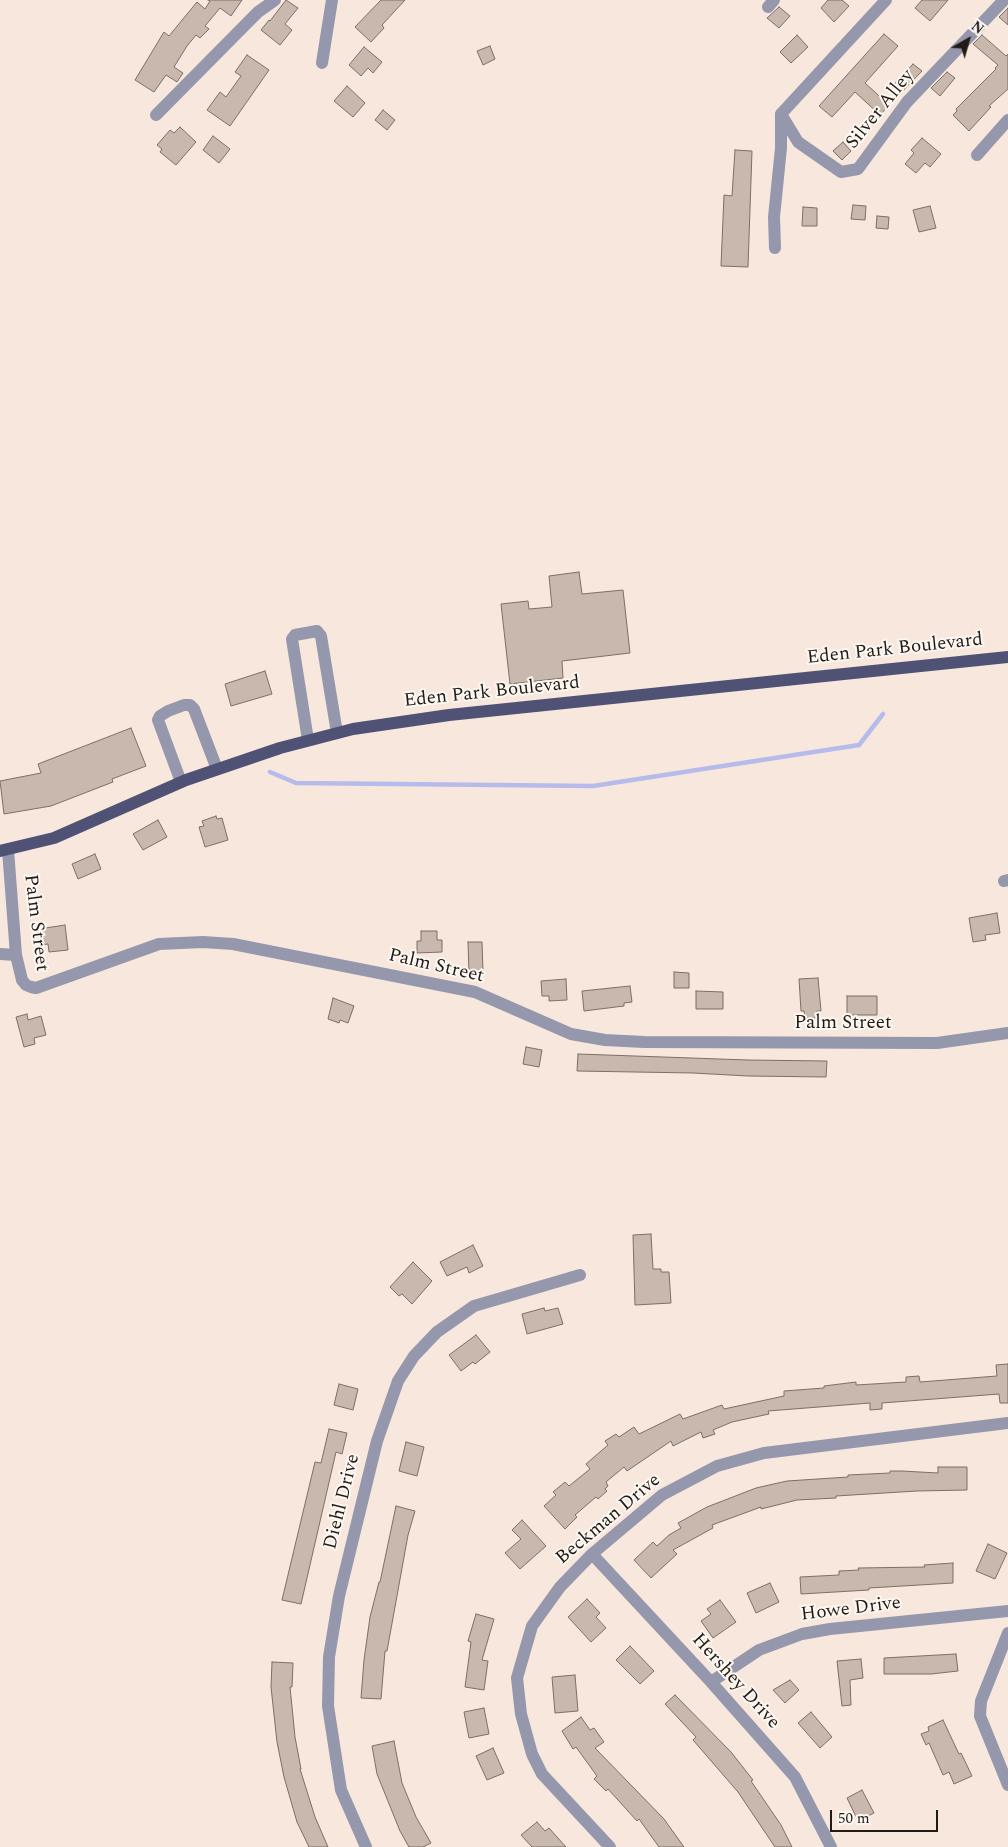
<!DOCTYPE html>
<style>
body{margin:0}
#map{position:relative;width:1008px;height:1847px;overflow:hidden;background:#f7e7dc;font-family:Spectral,serif}
canvas{display:block}
.north{position:absolute;left:943px;top:15px;width:50px;height:50px;-webkit-text-stroke:4px #fdf7f2;paint-order:stroke;rotate:38deg;font-size:14px;font-weight:700;line-height:20px;text-align:center;color:#211b17}
.north::after{content:'';display:block;margin:auto;width:18px;height:22px;background:#211b17;clip-path:polygon(50% 0,100% 100%,50% 72%,0 100%)}
.scale{position:absolute;left:830px;top:1810px;width:108px;height:22px;box-sizing:border-box;border:2px solid #211b17;border-top:0;padding-left:6px;font-size:15px;line-height:18px;white-space:nowrap;color:#211b17;-webkit-text-stroke:4px #fdf7f2;paint-order:stroke}
</style>
<div id="map">
<canvas width="1008" height="1847"></canvas>
<div class="north">N</div>
<div class="scale">50 m</div>
</div>
<script>
const c = document.querySelector('canvas').getContext('2d');
c.lineJoin = 'round';
const poly = rows => new Path2D(rows.map(r => 'M' + r).join(''));
function stroke(path, color, width, dash) { c.strokeStyle = color; c.lineWidth = width; c.lineCap = dash ? 'butt' : 'round'; c.setLineDash(dash || []); c.stroke(path); }
function fillPath(path, color) { c.fillStyle = color; c.fill(path, 'evenodd'); }
function drawText(font, color, halo, rows, align = 'center') {
  c.font = font + ' Spectral,serif'; c.lineWidth = 4; c.setLineDash([]); c.textBaseline = 'middle'; c.strokeStyle = halo; c.fillStyle = color; for (const [text, x, y, turn = 0] of rows) {
    c.save(); c.translate(x, y); c.rotate((+turn || 0) * Math.PI / 180); c.textAlign = isNaN(turn) ? turn : align; if (halo) c.strokeText(text, 0, 0); c.fillText(text, 0, 0); c.restore();
  }
}
stroke(poly([
 [270,772,296,783,593,786,859,745,883,714]
]), '#b7bbeb', 4.5);
const building = poly([
 [208,0,242,0,231,16,220,8,205,26,209,29,200,38,196,35,187,46,174,67,183,73,177,82,166,75,154,92,135,80,164,32,169,36,197,2,205,9,210,1,208,0],
 [286,0,298,8,285,24,292,30,280,45,261,30,269,20,270,21,286,0],
 [381,0,405,0,382,25,384,28,371,42,355,27,381,0],
 [828,0,842,0,849,6,834,22,821,8,828,0],
 [922,0,948,0,930,21,915,8,922,0],
 [779,7,790,16,779,28,767,18,779,7],
 [1008,8,1008,25,999,17,1008,8],
 [884,34,898,46,865,83,889,105,880,115,855,92,832,117,819,106,884,34],
 [797,35,808,47,791,63,780,52,797,35],
 [982,35,1006,56,1008,54,1008,89,989,106,991,107,969,131,953,115,957,111,956,109,996,69,995,68,998,65,973,44,982,35],
 [490,46,495,59,483,65,477,51,490,46],
 [364,47,382,62,373,73,368,68,361,76,349,65,364,47],
 [247,55,269,70,230,126,207,110,220,92,226,97,241,76,235,72,247,55],
 [913,64,922,71,897,97,889,90,913,64],
 [947,72,955,78,940,96,931,88,947,72],
 [347,86,365,103,353,117,334,101,347,86],
 [383,110,395,120,387,130,375,120,383,110],
 [180,127,196,142,176,165,160,152,162,149,157,145,170,130,174,133,180,127],
 [213,136,230,149,219,163,203,150,213,136],
 [922,138,941,154,930,167,925,163,916,173,905,164,914,153,911,150,922,138],
 [843,142,851,151,842,160,833,151,843,142],
 [735,150,752,151,748,267,721,266,724,195,732,196,735,150],
 [853,205,866,206,865,220,851,219,853,205],
 [930,206,936,228,919,232,913,210,930,206],
 [803,207,817,208,817,226,802,226,803,207],
 [877,216,889,217,888,229,876,228,877,216],
 [579,572,582,594,623,590,630,653,562,661,563,678,510,684,501,604,528,601,529,609,552,607,549,576,579,572],
 [265,671,272,694,231,706,225,684,265,671],
 [131,728,146,766,112,779,113,782,51,806,4,814,0,781,41,773,38,764,131,728],
 [216,816,217,819,222,818,228,840,205,847,199,827,204,826,202,821,216,816],
 [158,820,167,837,143,850,133,834,158,820],
 [95,854,101,869,78,879,72,864,95,854],
 [997,913,1000,933,985,935,986,940,973,942,969,918,997,913],
 [65,925,68,950,49,952,48,944,41,945,39,929,65,925],
 [421,931,437,931,437,940,442,940,442,952,417,953,417,941,421,941,421,931],
 [468,942,482,942,483,972,469,973,468,942],
 [674,972,689,973,689,988,674,988,674,972],
 [818,978,821,1011,817,1011,817,1018,805,1018,804,1011,801,1011,799,979,818,978],
 [566,979,567,1000,549,1001,549,996,542,996,541,981,566,979],
 [630,986,632,1002,624,1003,624,1006,584,1011,582,991,630,986],
 [696,991,723,992,723,1009,696,1009,696,991],
 [847,996,877,996,877,1015,847,1015,847,996],
 [333,998,354,1006,348,1023,340,1020,339,1023,328,1019,333,998],
 [27,1014,28,1020,41,1016,46,1035,34,1038,35,1044,24,1047,16,1017,27,1014],
 [526,1047,542,1050,539,1067,523,1064,526,1047],
 [578,1054,748,1060,827,1061,826,1077,748,1076,693,1073,577,1071,578,1054],
 [651,1234,653,1269,661,1269,661,1272,669,1272,671,1303,635,1305,633,1235,651,1234],
 [473,1245,483,1266,469,1273,467,1267,447,1276,440,1262,473,1245],
 [413,1262,432,1281,412,1304,402,1294,399,1296,390,1287,413,1262],
 [544,1308,545,1311,558,1308,563,1324,527,1334,522,1314,544,1308],
 [476,1335,490,1352,475,1364,473,1362,461,1371,449,1355,476,1335],
 [1008,1364,1008,1403,1000,1403,999,1394,882,1403,882,1409,870,1410,870,1403,768,1411,769,1414,732,1422,713,1430,715,1434,703,1438,701,1432,673,1446,671,1441,627,1471,624,1467,606,1482,608,1486,605,1489,607,1491,598,1499,596,1497,575,1515,577,1517,565,1529,544,1506,556,1495,553,1492,565,1482,569,1486,590,1469,586,1464,608,1445,605,1441,616,1434,619,1437,634,1427,639,1434,680,1414,683,1419,722,1405,724,1409,784,1396,784,1391,824,1388,824,1386,856,1382,856,1385,906,1382,906,1377,919,1376,920,1382,997,1376,996,1365,1008,1364],
 [339,1384,358,1389,353,1410,334,1405,339,1384],
 [329,1429,347,1433,342,1454,336,1452,301,1604,282,1600,315,1462,321,1463,329,1429],
 [406,1442,424,1447,417,1476,399,1471,406,1442],
 [938,1467,967,1467,967,1490,917,1491,836,1496,836,1498,797,1500,761,1509,761,1507,712,1525,713,1528,673,1550,677,1554,651,1578,634,1560,653,1542,657,1546,669,1535,681,1528,678,1523,707,1507,756,1488,787,1481,848,1477,848,1475,890,1473,890,1471,902,1471,938,1473,938,1467],
 [396,1506,415,1511,408,1535,387,1651,385,1651,381,1699,361,1698,364,1660,370,1617,379,1582,380,1582,396,1506],
 [522,1520,546,1546,520,1569,505,1553,521,1539,512,1530,522,1520],
 [988,1544,1007,1553,995,1579,976,1571,988,1544],
 [953,1563,953,1583,869,1588,869,1590,801,1594,800,1577,839,1575,839,1571,859,1570,858,1568,925,1567,924,1565,953,1563],
 [770,1583,779,1602,756,1613,747,1593,770,1583],
 [587,1599,600,1613,596,1617,606,1628,591,1642,568,1617,587,1599],
 [720,1600,736,1622,713,1638,701,1621,711,1614,707,1609,720,1600],
 [476,1614,494,1619,482,1660,488,1661,484,1690,465,1687,471,1642,468,1641,476,1614],
 [630,1646,654,1671,640,1684,616,1660,630,1646],
 [956,1654,958,1671,931,1674,884,1674,884,1658,956,1654],
 [861,1659,863,1678,850,1680,851,1705,842,1706,837,1661,861,1659],
 [272,1662,293,1663,292,1687,290,1687,295,1737,301,1769,300,1769,315,1817,328,1847,309,1847,297,1822,284,1777,277,1742,271,1687,272,1662],
 [575,1675,578,1711,555,1713,552,1677,575,1675],
 [790,1680,799,1690,785,1703,773,1690,790,1680],
 [675,1695,731,1752,753,1780,751,1781,781,1825,792,1847,775,1847,738,1792,693,1740,696,1737,665,1704,675,1695],
 [484,1708,489,1734,469,1738,464,1712,484,1708],
 [811,1712,832,1737,820,1748,798,1723,811,1712],
 [581,1717,590,1730,594,1728,604,1742,595,1748,664,1819,684,1847,659,1847,639,1819,637,1821,608,1789,606,1791,594,1779,597,1776,576,1747,573,1749,562,1731,581,1717],
 [943,1720,959,1754,961,1753,972,1776,954,1784,949,1772,943,1775,929,1743,926,1745,921,1734,929,1731,928,1727,943,1720],
 [394,1741,402,1783,416,1817,431,1843,423,1847,409,1847,400,1831,377,1774,372,1746,394,1741],
 [493,1748,504,1773,487,1780,476,1756,493,1748],
 [862,1790,874,1813,858,1821,847,1798,862,1790],
 [537,1822,545,1831,549,1828,566,1847,532,1847,521,1835,537,1822]
]);
fillPath(building, '#c8b8ad');
stroke(building, '#7d6f65', 1);
stroke(poly([
 [768,7,774,0],
 [322,63,332,0],
 [781,114,798,142,841,172,858,169,907,102,1004,0],
 [156,115,258,12,275,0],
 [977,155,1008,120],
 [775,248,774,217,781,148,781,114,886,0],
 [308,740,292,639,295,635,317,631,321,636,337,733],
 [181,782,158,720,160,716,168,711,184,705,190,705,194,709,217,769],
 [8,850,16,955,22,980,26,985,31,987,36,988,159,944,203,942,233,944,475,992,571,1034,605,1040,644,1042,937,1043,1008,1033],
 [1004,881,1008,880],
 [0,954,16,955],
 [592,1554,711,1682,795,1777,831,1847],
 [1008,1633,981,1701,980,1716,1008,1785],
 [711,1682,759,1650,802,1634,830,1629,1008,1611],
 [366,1847,341,1790,328,1706,329,1657,339,1596,377,1441,398,1381,414,1356,437,1332,474,1306,580,1275],
 [610,1847,542,1774,532,1754,521,1714,517,1678,532,1626,560,1587,592,1554,662,1495,717,1466,764,1453,1008,1423]
]), '#9597ac', 12);
stroke(poly([
 [0,851,54,838,186,780,280,748,353,729,449,715,1008,657]
]), '#505275', 12);
drawText('19px', '#211b17', '#fdf7f2', [
 ["Silver Alley",881,110,-51],
 ["Eden Park Boulevard",895,650,-6],
 ["Eden Park Boulevard",492,693,-6],
 ["Palm Street",35,923,83],
 ["Palm Street",436,967,13],
 ["Palm Street",843,1024],
 ["Diehl Drive",343,1502,-76],
 ["Beckman Drive",609,1520,-40],
 ["Howe Drive",851,1610,-7],
 ["Hershey Drive",735,1682,48]
]);
</script>
